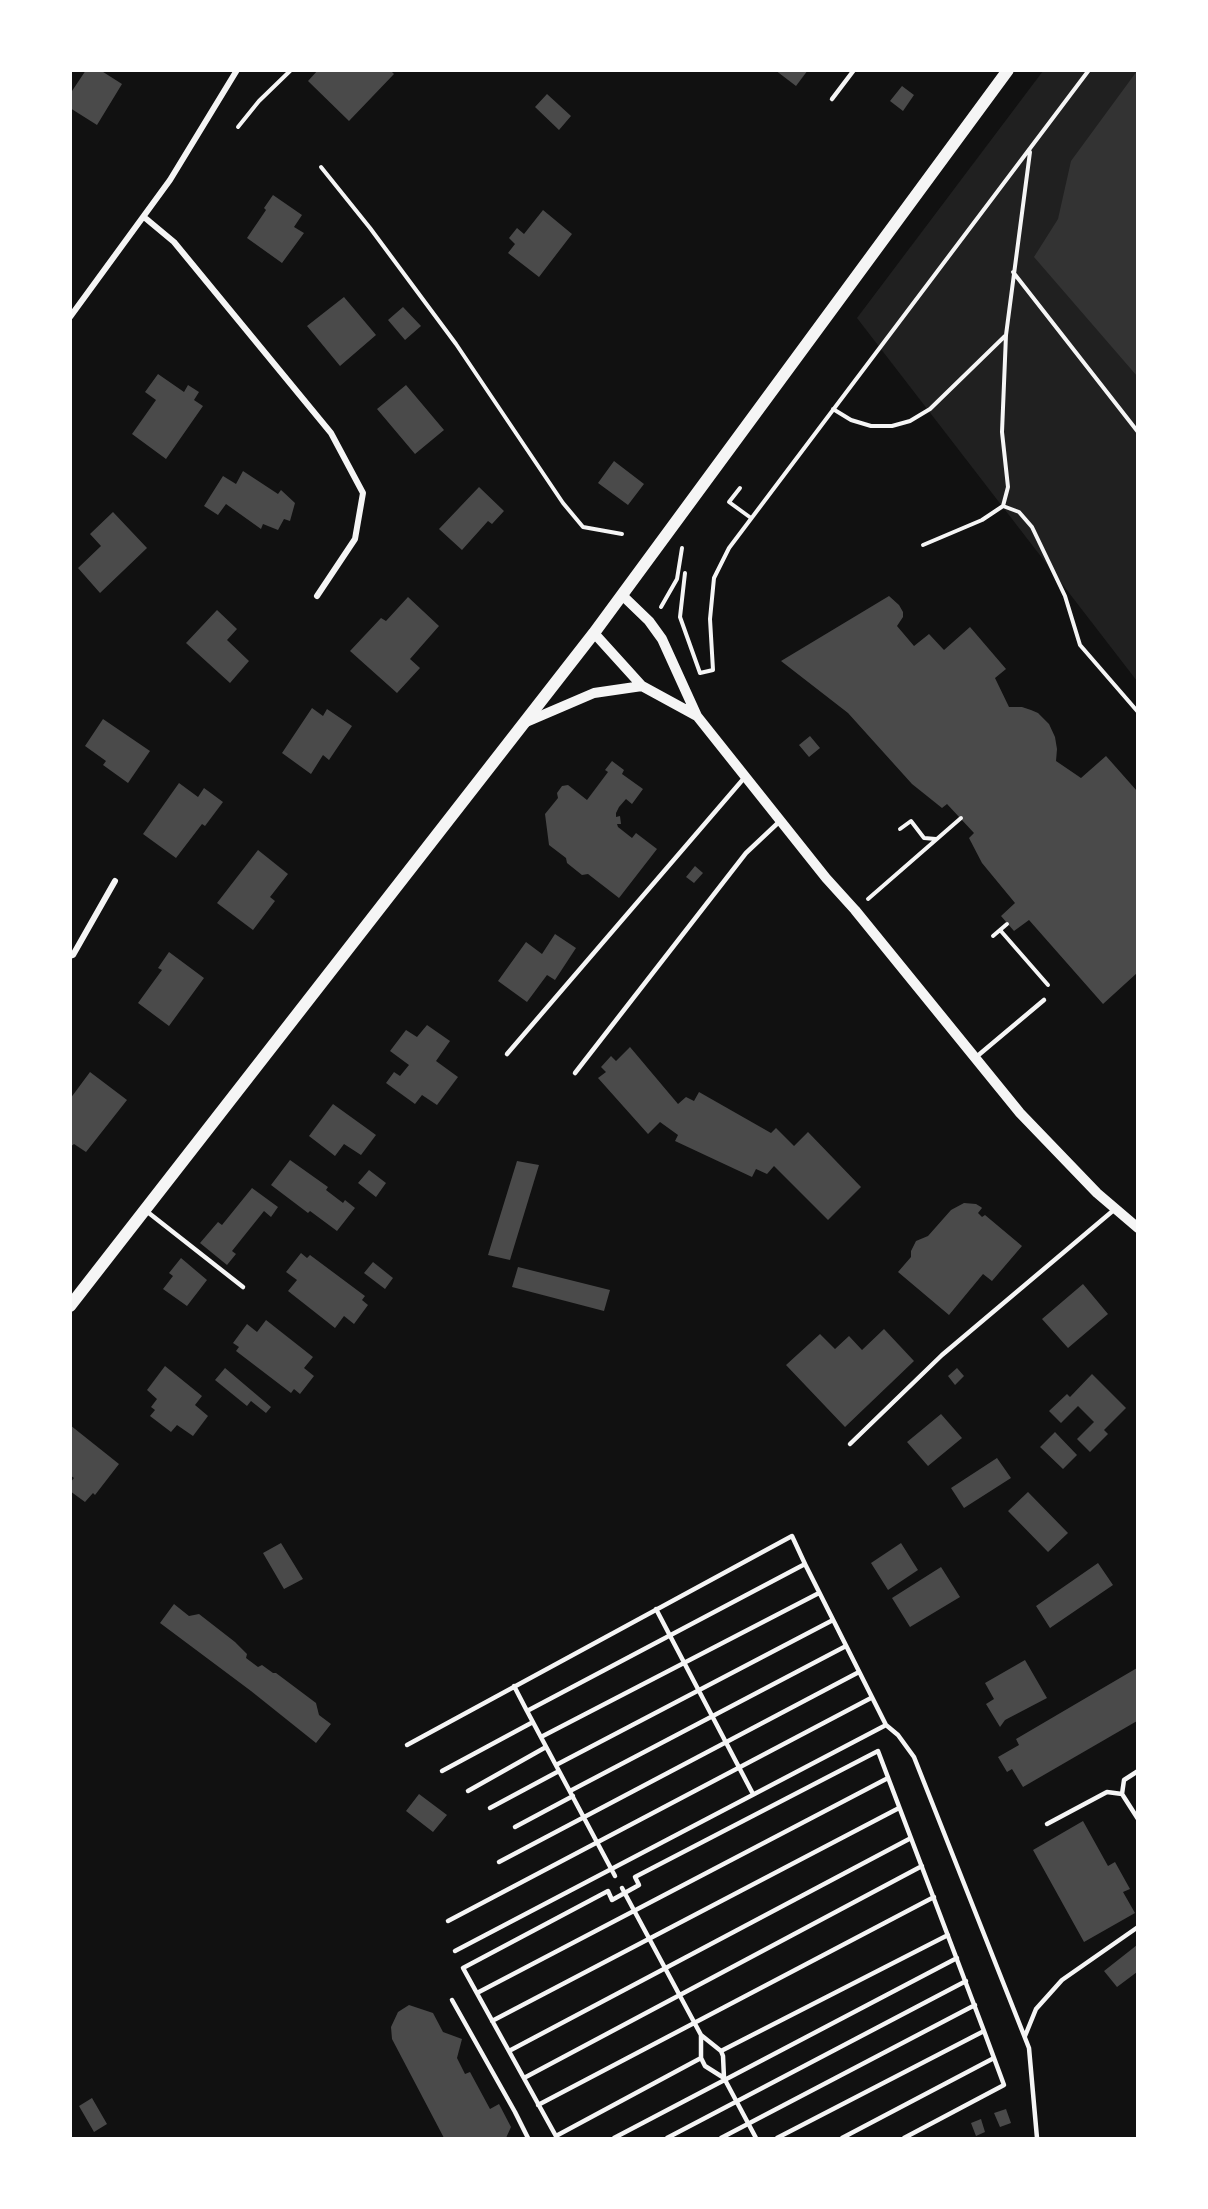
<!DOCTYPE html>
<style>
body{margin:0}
#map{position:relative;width:1208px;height:2209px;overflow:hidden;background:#111;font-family:Quicksand,sans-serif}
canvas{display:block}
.frame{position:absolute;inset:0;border:72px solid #fff;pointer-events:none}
</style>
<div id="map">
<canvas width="1208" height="2209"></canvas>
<div class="frame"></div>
</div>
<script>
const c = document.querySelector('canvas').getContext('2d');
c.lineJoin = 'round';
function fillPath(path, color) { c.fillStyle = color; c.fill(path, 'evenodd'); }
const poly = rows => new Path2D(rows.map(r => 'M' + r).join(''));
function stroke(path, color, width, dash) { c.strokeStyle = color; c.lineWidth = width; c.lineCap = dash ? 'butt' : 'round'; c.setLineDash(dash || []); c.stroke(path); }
fillPath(poly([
 [1043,71,1137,71,1137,681,857,318]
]), '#202020');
fillPath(poly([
 [1137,71,1138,71,1137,376,1034,257,1058,219,1071,161]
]), '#333');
fillPath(poly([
 [86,70,100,70,122,84,97,125,70,108,70,94],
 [318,70,390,70,394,74,349,121,308,81],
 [775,70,808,70,796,86],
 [902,86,914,95,903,111,890,101],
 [547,94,571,116,559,130,535,107],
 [273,195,302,215,294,227,304,233,282,263,247,238,266,210,264,208],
 [543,210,572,234,539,277,508,253,515,244,509,238,517,228,524,234],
 [344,297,376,335,340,366,307,326],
 [403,307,421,326,405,340,388,320],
 [158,374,184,392,188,385,199,392,194,400,203,406,166,459,132,434,156,400,145,392],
 [406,385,444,430,415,454,377,409],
 [614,461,644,484,628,505,598,483],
 [243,471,278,494,281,490,295,503,290,521,284,519,278,530,263,524,261,529,226,504,218,515,204,506,223,476,236,484],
 [479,487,504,511,492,524,488,521,462,550,439,529],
 [113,512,147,548,100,593,78,568,101,546,90,534],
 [889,596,899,605,903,612,903,617,897,626,914,646,929,634,944,650,970,627,1006,669,995,678,1009,707,1022,707,1031,710,1038,713,1049,724,1055,737,1057,749,1056,761,1081,778,1106,756,1137,791,1137,973,1103,1004,1029,920,1014,931,1001,916,1015,903,982,863,969,838,974,833,947,804,942,808,912,784,848,713,781,661],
 [408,597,439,626,410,659,420,668,397,693,350,651,381,618,386,621],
 [217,610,237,629,227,640,249,661,230,683,186,643],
 [312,708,323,716,327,709,352,726,329,760,323,755,311,774,282,753],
 [103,719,150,751,128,783,103,765,106,761,85,746],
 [810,736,820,748,809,757,799,745],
 [612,761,624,770,622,774,643,789,632,804,626,799,619,807,616,813,616,817,620,816,621,824,617,824,618,827,632,838,636,833,657,849,619,898,588,874,582,875,567,863,566,858,549,845,545,814,558,798,557,793,562,786,568,785,587,800,608,772,605,770],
 [179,783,198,797,204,788,223,802,205,826,202,824,176,858,143,834],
 [258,850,288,874,270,897,275,901,253,930,217,903],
 [695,866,703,873,694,883,686,877],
 [555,934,576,948,555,980,547,975,527,1002,498,981,526,942,542,954],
 [169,952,204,978,169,1026,138,1003,162,970,158,968],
 [427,1025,450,1041,436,1061,458,1077,437,1105,422,1095,415,1104,386,1083,394,1072,400,1076,409,1065,390,1051,406,1030,417,1037],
 [630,1047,678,1104,686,1097,694,1101,699,1092,771,1133,776,1128,794,1146,808,1132,861,1187,828,1220,774,1166,767,1174,756,1169,752,1177,675,1141,678,1135,660,1122,648,1134,598,1078,606,1072,601,1067,611,1056,616,1061],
 [90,1072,127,1100,86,1152,74,1144,70,1147,70,1099],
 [333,1104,376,1135,361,1155,344,1144,335,1156,309,1136],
 [290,1160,328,1187,326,1190,343,1203,345,1200,355,1208,337,1231,310,1211,308,1213,271,1185],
 [517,1161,539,1165,510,1260,488,1255],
 [369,1170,386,1183,376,1197,358,1183],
 [252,1188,278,1207,271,1217,264,1211,232,1251,236,1254,227,1265,200,1243,218,1222,222,1225],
 [964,1203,976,1204,981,1207,982,1208,978,1213,982,1217,985,1215,1022,1246,992,1281,983,1274,949,1315,898,1272,911,1257,911,1251,916,1241,928,1236,951,1210],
 [301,1253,307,1258,310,1255,365,1296,362,1300,368,1305,354,1324,344,1316,335,1328,288,1291,297,1280,286,1272],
 [181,1258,207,1280,187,1306,163,1289,173,1276,169,1273],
 [373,1262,393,1278,385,1289,364,1273],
 [518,1267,610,1290,604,1311,512,1287],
 [1083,1284,1108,1314,1068,1348,1042,1319],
 [266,1320,313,1357,304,1368,314,1376,300,1394,294,1389,291,1393,236,1351,239,1347,233,1343,247,1324,257,1332],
 [884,1329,914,1361,845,1427,786,1365,820,1334,835,1349,849,1336,862,1350],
 [165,1366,202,1396,195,1405,208,1416,193,1436,177,1425,171,1432,150,1416,155,1410,151,1407,157,1399,147,1390],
 [225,1368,271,1407,266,1413,251,1401,247,1406,215,1380],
 [957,1368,964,1376,955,1385,948,1376],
 [1092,1374,1126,1408,1104,1430,1108,1434,1090,1452,1077,1439,1094,1422,1078,1406,1061,1423,1049,1411,1067,1394,1070,1397],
 [941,1414,962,1438,928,1466,907,1442],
 [70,1425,119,1464,95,1495,93,1493,85,1502,70,1491,70,1483,74,1478,70,1475],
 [1055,1432,1077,1455,1063,1469,1040,1447],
 [997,1458,1011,1478,964,1508,951,1488],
 [1028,1492,1068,1533,1048,1552,1008,1511],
 [281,1543,303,1579,284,1589,263,1553],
 [901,1543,918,1570,888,1590,871,1563],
 [1098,1563,1113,1585,1050,1628,1036,1606],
 [941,1567,960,1597,910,1627,892,1598],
 [174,1604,189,1616,199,1614,235,1642,247,1654,246,1658,258,1667,262,1665,273,1673,276,1673,316,1703,319,1715,331,1724,316,1743,251,1691,160,1623],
 [1025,1660,1047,1698,1005,1720,1000,1727,986,1704,994,1699,985,1683],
 [1137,1668,1137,1721,1023,1787,1012,1769,1007,1772,998,1757,1019,1745,1016,1739],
 [419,1794,447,1815,433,1832,406,1811],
 [1083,1821,1108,1866,1115,1862,1130,1889,1123,1892,1135,1913,1084,1942,1033,1850],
 [1137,1945,1137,1972,1117,1987,1104,1971],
 [409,2005,433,2013,443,2032,462,2039,457,2058,465,2074,470,2072,490,2109,499,2104,511,2127,506,2138,444,2138,392,2039,391,2027,398,2012],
 [92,2098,107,2124,94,2132,79,2106],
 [1006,2109,1011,2123,1000,2127,994,2113],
 [981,2119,985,2132,976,2136,971,2123]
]), '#4a4a4a');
stroke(poly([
 [238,127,259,101,291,70],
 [321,167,370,228,456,344,563,503,583,527,622,534],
 [1013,272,1138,432],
 [833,409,851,420,871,426,892,426,910,421,930,409,1005,336],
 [740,488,729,502,751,518],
 [1003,506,1019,512,1032,527,1065,596,1080,645,1138,712],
 [923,545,982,520,1003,506,1008,487,1002,432,1006,335,1030,152],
 [685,573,680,617,700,673,713,670,710,619,714,578,729,548,1089,70],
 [661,607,677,579,682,548],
 [900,829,911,821,924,838,936,839],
 [868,899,961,818],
 [1000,930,1048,985],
 [993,936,1007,924]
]), '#f5f5f5', 4);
stroke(poly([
 [832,99,854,70],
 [507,1054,745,777],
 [975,1058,1044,1000],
 [575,1073,746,853,780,821],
 [145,1210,243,1287],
 [850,1444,942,1355,1115,1209],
 [656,1609,753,1794],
 [514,1686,527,1711],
 [541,1737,819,1593],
 [407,1745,792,1536,805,1564],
 [556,1765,833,1620],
 [442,1771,533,1722],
 [1138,1771,1124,1780,1122,1794,1138,1819],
 [468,1791,546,1747],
 [570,1791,846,1646],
 [490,1808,559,1771],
 [1047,1824,1107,1792,1122,1794],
 [515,1827,573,1796],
 [499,1862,859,1672],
 [615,1876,527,1711,805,1564,886,1725,898,1735,914,1757,1029,2048,1037,2138],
 [622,1888,701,2035],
 [448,1921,871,1698],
 [455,1951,886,1725],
 [477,1993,888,1778],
 [452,2000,515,2112,528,2138],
 [492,2021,899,1808],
 [1025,2036,1036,2009,1062,1980,1138,1927],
 [509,2051,911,1838],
 [721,2051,948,1935],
 [524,2078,922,1866],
 [724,2078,705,2066,701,2058,701,2035,721,2051,723,2056,724,2078,756,2138],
 [538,2105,934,1897],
 [556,2136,701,2058],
 [557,2138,463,1968,608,1891,612,1900,639,1885,635,1877,878,1751,984,2031],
 [614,2138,957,1958],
 [667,2138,966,1981],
 [721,2138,975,2005],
 [777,2138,984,2031,1004,2085,904,2138],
 [842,2138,994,2058]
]), '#f5f5f5', 4.5);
stroke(poly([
 [144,217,174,242,331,433,363,493,355,539,317,596],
 [70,317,170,180,237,70],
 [70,956,73,955,115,881]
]), '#f5f5f5', 6);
stroke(poly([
 [622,595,649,621,662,639,697,716,826,878,855,910,1020,1113,1097,1193,1138,1228],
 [594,633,642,686,697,716],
 [524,723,594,693,642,686]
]), '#f5f5f5', 10);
stroke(poly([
 [70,1306,594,633,1008,70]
]), '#f5f5f5', 12);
</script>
